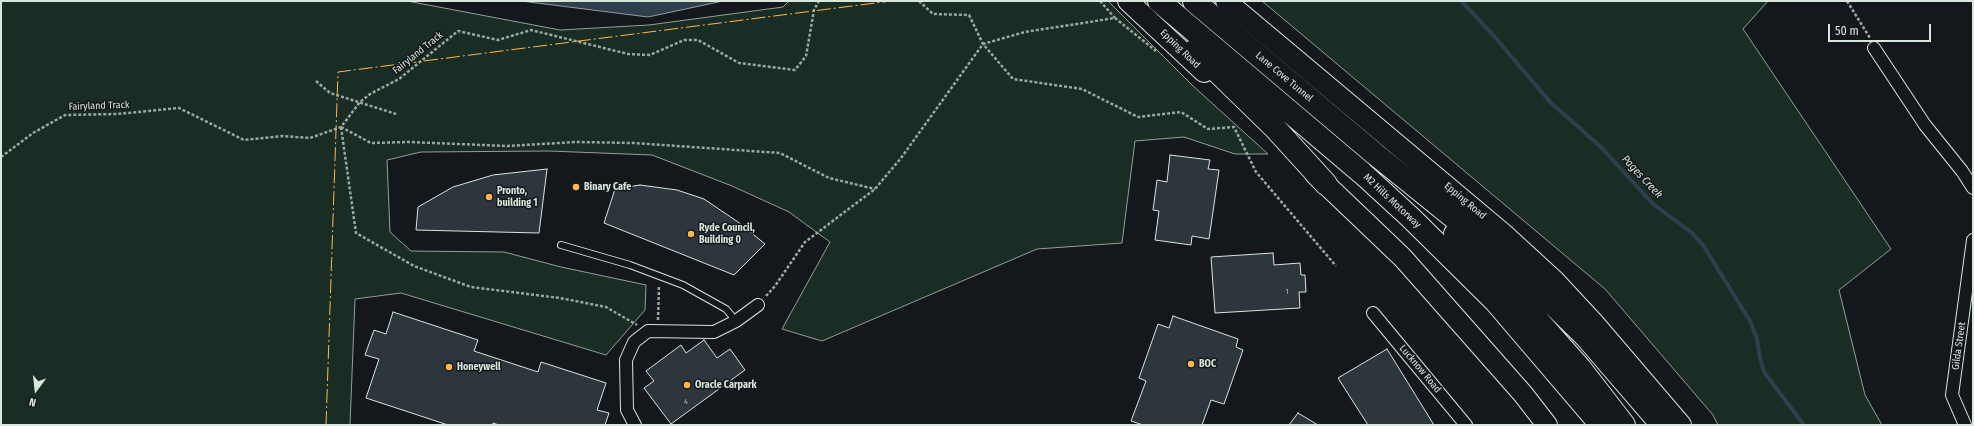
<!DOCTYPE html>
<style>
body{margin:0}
#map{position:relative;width:1974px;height:426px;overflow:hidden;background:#14181c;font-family:"Fira Sans Condensed",sans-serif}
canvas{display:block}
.frame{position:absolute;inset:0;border:2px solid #d8e6dc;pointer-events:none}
.north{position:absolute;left:16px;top:370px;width:40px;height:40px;-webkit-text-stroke:3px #14181c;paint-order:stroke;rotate:195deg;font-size:11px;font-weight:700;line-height:16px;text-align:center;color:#d8e6dc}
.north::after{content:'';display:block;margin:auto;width:14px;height:18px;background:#d8e6dc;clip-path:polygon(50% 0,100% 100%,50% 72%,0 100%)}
.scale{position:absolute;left:1828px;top:24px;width:103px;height:18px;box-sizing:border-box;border:2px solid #d8e6dc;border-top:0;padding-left:5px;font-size:12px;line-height:14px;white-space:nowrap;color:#d8e6dc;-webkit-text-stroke:3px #14181c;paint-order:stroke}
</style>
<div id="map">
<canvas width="1974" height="426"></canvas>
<div class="frame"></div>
<div class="north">N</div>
<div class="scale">50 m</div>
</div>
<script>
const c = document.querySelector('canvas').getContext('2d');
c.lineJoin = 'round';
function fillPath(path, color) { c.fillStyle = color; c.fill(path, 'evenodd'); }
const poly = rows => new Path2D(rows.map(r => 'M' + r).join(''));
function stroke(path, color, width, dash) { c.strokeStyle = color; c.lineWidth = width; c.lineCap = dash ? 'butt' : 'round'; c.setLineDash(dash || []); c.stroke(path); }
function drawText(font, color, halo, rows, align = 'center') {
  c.font = font + ' "Fira Sans Condensed",sans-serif'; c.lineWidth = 3; c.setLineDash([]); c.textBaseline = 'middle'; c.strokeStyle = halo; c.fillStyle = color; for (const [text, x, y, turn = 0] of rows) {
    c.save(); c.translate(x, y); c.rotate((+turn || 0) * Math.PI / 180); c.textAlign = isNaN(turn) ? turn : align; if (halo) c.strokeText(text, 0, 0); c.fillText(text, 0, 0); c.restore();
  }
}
const green = poly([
 [1,1,407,1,560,30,649,25,783,7,789,1,1108,1,1192,85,1268,154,1235,154,1184,137,1135,141,1122,243,1037,249,822,341,782,329,830,242,789,212,732,186,652,155,549,151,421,152,387,160,390,232,411,251,504,252,561,267,646,285,645,310,606,355,401,293,355,299,350,425,1,425,1,1],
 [1262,1,1768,1,1743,29,1891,249,1839,290,1865,395,1882,425,1718,425,1713,415,1605,289,1262,1]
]);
fillPath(green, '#1a2d24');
stroke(green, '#939e99', 1);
const water = poly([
 [521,1,723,1,648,17,521,1]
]);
fillPath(water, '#2f3f4d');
stroke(water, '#939e99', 1);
stroke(poly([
 [1461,1,1494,36,1550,102,1601,147,1653,204,1692,233,1703,245,1750,321,1757,339,1760,358,1764,372,1804,425]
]), '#2f3f4d', 4);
const building = poly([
 [1170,155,1210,160,1208,169,1219,170,1209,239,1192,236,1191,245,1155,240,1159,211,1153,210,1157,180,1167,182,1170,155],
 [547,169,539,233,416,230,418,207,453,187,493,175,547,169],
 [640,185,677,190,704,199,738,222,765,244,734,275,604,223,615,189,640,185],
 [1273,253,1274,265,1300,263,1301,275,1305,275,1306,292,1299,292,1300,308,1215,313,1211,257,1273,253],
 [393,312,478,340,474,351,538,372,541,362,606,383,597,410,609,413,605,425,499,425,493,423,493,425,448,425,366,398,379,359,365,355,374,330,386,334,393,312],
 [1173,316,1238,339,1236,347,1243,350,1224,404,1211,400,1202,425,1143,425,1131,421,1146,381,1139,378,1158,324,1169,328,1173,316],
 [704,340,717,358,730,349,745,370,671,424,644,388,654,381,646,371,681,345,686,353,704,340],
 [1387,349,1434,425,1368,425,1338,378,1387,349],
 [1298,413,1318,425,1289,425,1298,413]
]);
fillPath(building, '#2c363c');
stroke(building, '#d8e6dc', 1);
const lane = poly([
 [561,245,630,265,683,285,726,309,736,321]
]);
const street = poly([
 [1874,48,1925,125,1962,171,1973,188],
 [1373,313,1466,425],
 [635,425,627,410,626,360,634,342,648,331,714,332,736,321,758,305],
 [1965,425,1952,395,1973,240]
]);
const primary = poly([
 [1128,1,1204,72],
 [1226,1,1506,236,1554,280,1593,322,1681,425],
 [1315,174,1403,258,1523,394,1547,425]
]);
const highway = poly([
 [1159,1,1362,173,1410,217,1496,302,1601,425],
 [1194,1,1375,154,1489,246,1530,282,1587,338,1662,425],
 [1195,50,1275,128,1326,184],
 [1455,234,1533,315,1580,368,1624,425]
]);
stroke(lane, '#d8e6dc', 8);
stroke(street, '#d8e6dc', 14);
stroke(primary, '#d8e6dc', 22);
stroke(highway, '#d8e6dc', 24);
stroke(poly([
 [919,1,933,14,969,15,983,44,1013,79,1082,89,1138,117,1181,112,1208,129,1234,127,1256,172,1336,266],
 [1100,1,1115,18],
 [1847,1,1870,38],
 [316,81,330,93,396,114],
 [341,127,371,143,409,142,507,146,576,142,634,143,780,153,829,178,875,189],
 [341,127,356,233,414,266,471,287,560,298,606,307,637,325],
 [1,157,33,133,65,115,117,114,179,108,244,140,283,136,310,138,341,127,360,102,370,94,399,79,458,31,498,40,531,30,628,54,650,55,684,40,698,40,739,63,795,70,806,56,814,10,819,1],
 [766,296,775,286,805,242,875,189,901,158,983,44,1025,32,1115,18,1156,51],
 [658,320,659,285]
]), '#9da8a2', 2.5, [3, 2]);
stroke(lane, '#14181c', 6);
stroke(street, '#14181c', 12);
stroke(primary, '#14181c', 20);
stroke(highway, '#14181c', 22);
stroke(poly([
 [326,425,338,72,891,1]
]), '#ffb74d', 1, [14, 3, 2, 3]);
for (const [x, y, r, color] of [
 [576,187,4,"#ffb74d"],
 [489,197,4,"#ffb74d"],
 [691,234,4,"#ffb74d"],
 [1191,364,4,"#ffb74d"],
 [449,367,4,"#ffb74d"],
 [687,385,4,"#ffb74d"]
]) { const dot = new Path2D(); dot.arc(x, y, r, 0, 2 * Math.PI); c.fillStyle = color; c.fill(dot); stroke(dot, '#14181c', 1.5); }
drawText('8px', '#adbab4', null, [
 ["1",1287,292],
 ["4",686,402]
]);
drawText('10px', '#d8e6dc', '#14181c', [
 ["Epping Road",1180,49,44],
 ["Fairyland Track",418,53,-39],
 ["Lane Cove Tunnel",1284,77,40],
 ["Fairyland Track",99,106,-2],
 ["M2 Hills Motorway",1392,201,43],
 ["Epping Road",1465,201,40],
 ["Gilda Street",1959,346,-82],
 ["Lucknow Road",1420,369,50]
]);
drawText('bold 10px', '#d8e6dc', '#14181c', [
 ["Binary Cafe",584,187],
 ["Pronto,",497,191],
 ["building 1",497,203],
 ["Ryde Council,",699,228],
 ["Building 0",699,240],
 ["BOC",1199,364],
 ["Honeywell",457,367],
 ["Oracle Carpark",695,385]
], 'left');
drawText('italic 11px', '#d8e6dc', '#14181c', [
 ["Pages Creek",1642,177,47]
]);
</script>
